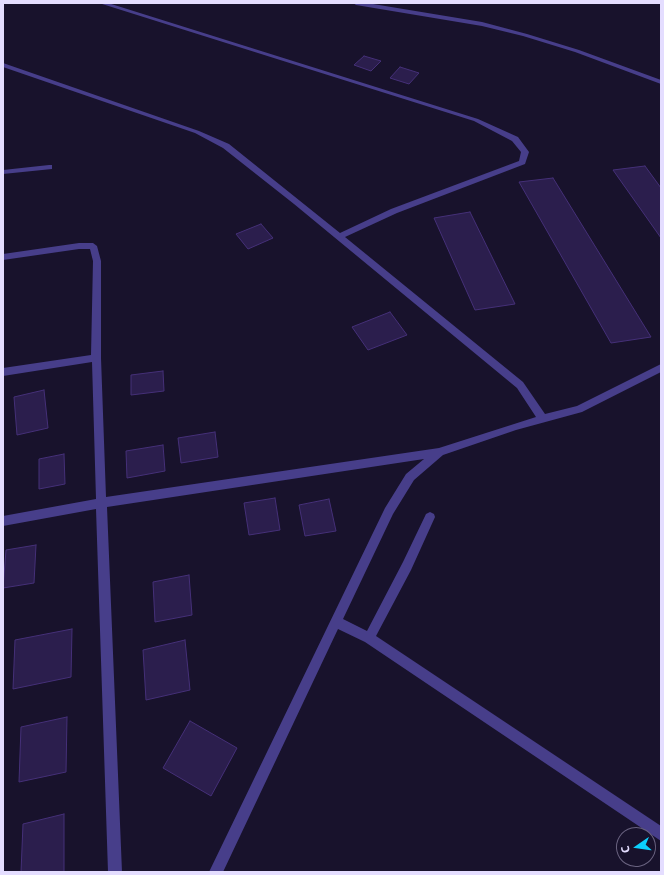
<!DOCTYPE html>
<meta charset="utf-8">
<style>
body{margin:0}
#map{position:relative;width:664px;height:875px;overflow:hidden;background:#18122c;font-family:"Noto Sans",sans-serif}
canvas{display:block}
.frame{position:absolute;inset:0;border:4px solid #e4ddff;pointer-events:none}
.north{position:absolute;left:616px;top:827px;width:40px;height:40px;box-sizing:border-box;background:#18122c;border:1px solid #6a6380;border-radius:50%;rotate:257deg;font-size:11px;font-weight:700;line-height:16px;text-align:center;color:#e4ddff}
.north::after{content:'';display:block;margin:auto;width:14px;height:18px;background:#0ccffc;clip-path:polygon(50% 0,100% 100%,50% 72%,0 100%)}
</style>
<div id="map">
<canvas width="664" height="875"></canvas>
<div class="frame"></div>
<div class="north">С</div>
</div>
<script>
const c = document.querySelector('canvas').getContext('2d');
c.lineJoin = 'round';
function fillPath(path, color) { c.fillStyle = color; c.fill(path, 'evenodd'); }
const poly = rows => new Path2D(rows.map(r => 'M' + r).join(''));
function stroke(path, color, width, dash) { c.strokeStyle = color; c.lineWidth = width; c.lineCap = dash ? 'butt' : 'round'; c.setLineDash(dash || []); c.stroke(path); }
const building = poly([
 [364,56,381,61,371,71,354,65,364,56],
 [400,67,419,73,409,84,390,78,400,67],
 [645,166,661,188,661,238,613,170,645,166],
 [553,178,651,337,611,343,519,182,553,178],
 [470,212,515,304,475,310,434,218,470,212],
 [261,224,273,238,248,249,236,234,261,224],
 [390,312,407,335,368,350,352,327,390,312],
 [163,371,164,391,131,395,131,375,163,371],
 [44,390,48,428,17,435,14,397,44,390],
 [215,432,218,457,181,463,178,438,215,432],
 [163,445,165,471,127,478,126,451,163,445],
 [64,454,65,484,39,489,39,459,64,454],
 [275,498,280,530,249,535,244,503,275,498],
 [329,499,336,531,305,536,299,505,329,499],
 [36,545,34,583,3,588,6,550,36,545],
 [189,575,192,615,155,622,153,582,189,575],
 [72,629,71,677,13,689,15,640,72,629],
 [185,640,190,690,146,700,143,650,185,640],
 [67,717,66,772,19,782,21,727,67,717],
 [190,721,237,748,211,796,163,768,190,721],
 [64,814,64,872,21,872,23,824,64,814]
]);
fillPath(building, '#2b1e4d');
stroke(building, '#453078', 1);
fillPath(poly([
 [99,3,108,3,478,119,518,137,529,152,525,164,397,213,345,237,523,382,545,414,577,406,661,364,661,372,582,412,516,430,443,455,414,480,393,514,343,619,367,631,403,562,426,514,430,512,434,514,435,517,411,570,376,636,661,826,661,841,365,642,338,629,223,872,209,872,385,508,406,474,424,459,107,507,122,872,108,872,96,509,3,526,3,516,96,499,92,362,3,376,3,368,91,355,93,261,90,249,79,249,3,260,3,254,79,243,93,243,97,246,101,261,101,358,106,497,439,448,536,417,517,388,294,204,223,148,195,133,3,67,3,63,199,131,229,144,340,233,391,209,519,161,521,152,512,141,474,121,99,3],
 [353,3,367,3,482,22,527,34,579,50,661,80,661,84,575,52,523,36,482,26,356,5,353,3],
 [49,165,52,165,52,169,3,174,3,170,49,165]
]), '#473e8a');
</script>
